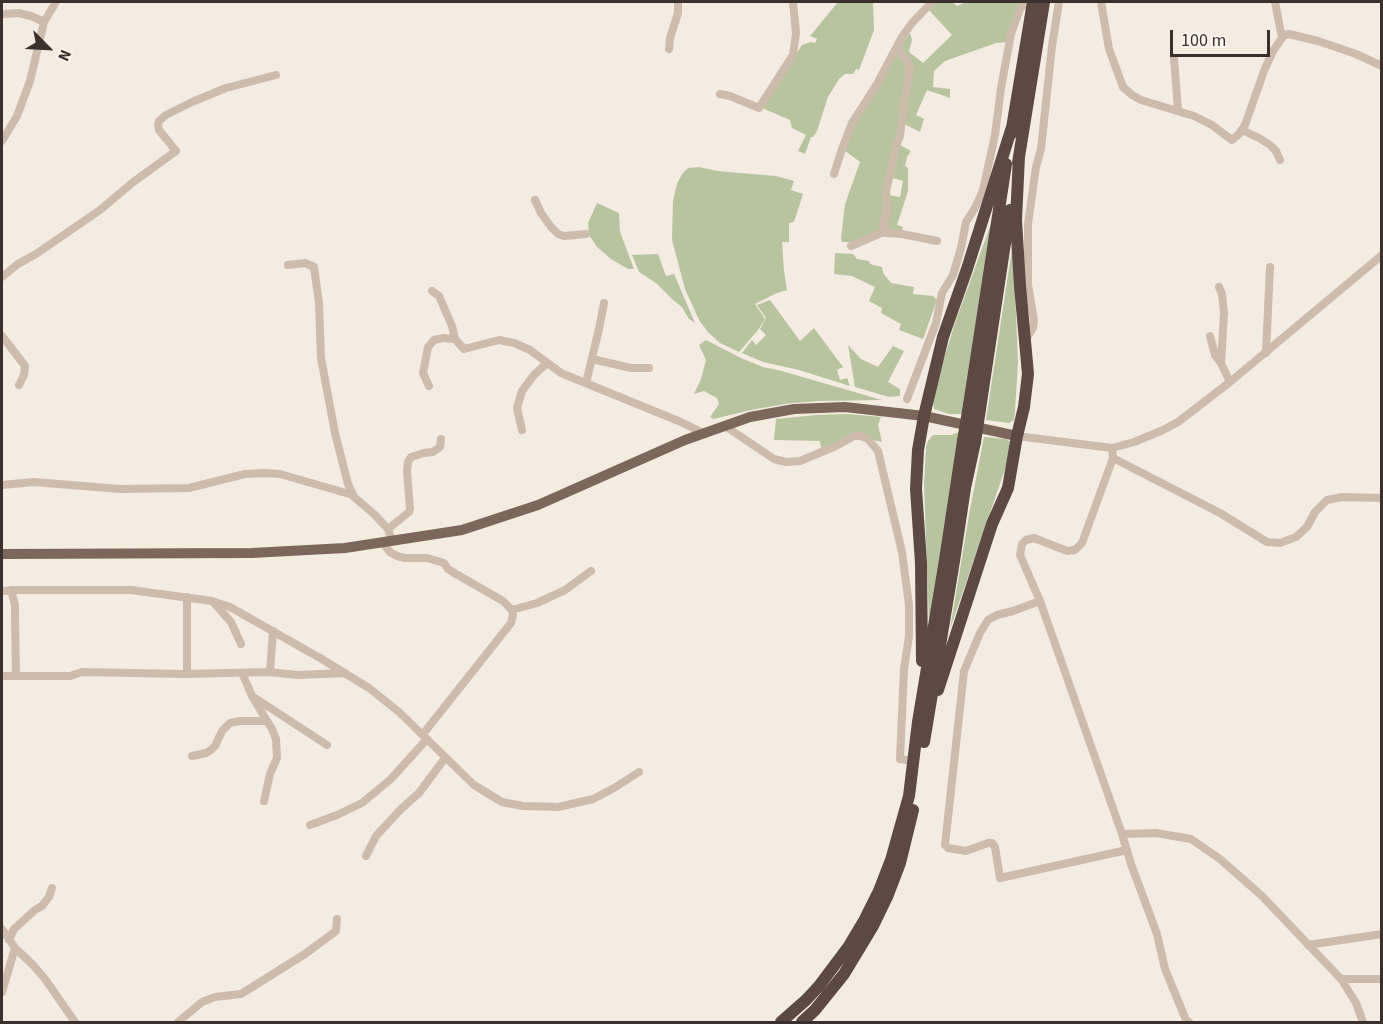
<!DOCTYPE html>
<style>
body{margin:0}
#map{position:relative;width:1383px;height:1024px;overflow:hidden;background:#f4ebe1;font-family:"Source Sans 3",sans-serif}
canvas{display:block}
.frame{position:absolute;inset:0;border:3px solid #3b302b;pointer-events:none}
.north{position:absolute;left:18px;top:18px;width:60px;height:60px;-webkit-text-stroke:4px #fbf5ee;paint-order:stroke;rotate:114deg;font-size:16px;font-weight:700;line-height:24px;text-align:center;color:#3b302b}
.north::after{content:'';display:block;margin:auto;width:21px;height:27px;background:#3b302b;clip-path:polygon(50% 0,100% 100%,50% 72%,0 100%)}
.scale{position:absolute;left:1170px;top:30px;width:100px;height:27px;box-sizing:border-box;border:3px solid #3b302b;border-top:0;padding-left:8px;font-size:18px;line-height:21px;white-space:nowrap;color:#3b302b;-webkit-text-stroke:4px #fbf5ee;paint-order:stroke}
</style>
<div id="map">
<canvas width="1383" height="1024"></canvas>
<div class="frame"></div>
<div class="north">N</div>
<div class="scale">100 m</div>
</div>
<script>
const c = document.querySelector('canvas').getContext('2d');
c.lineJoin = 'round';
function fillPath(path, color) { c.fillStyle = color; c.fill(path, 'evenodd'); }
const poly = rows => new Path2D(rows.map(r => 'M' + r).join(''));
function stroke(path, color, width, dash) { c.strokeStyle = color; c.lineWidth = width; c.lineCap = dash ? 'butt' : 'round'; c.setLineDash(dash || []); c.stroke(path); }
fillPath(poly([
 [838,2,873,2,874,30,859,70,856,69,853,74,845,74,839,79,828,97,817,131,813,137,811,137,805,154,798,151,806,135,792,128,790,120,762,108,802,45,811,42,815,43,817,39,810,36],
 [934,2,952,2,957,6,966,2,1021,2,1007,42,996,43,945,61,934,71,933,87,950,89,950,98,927,90,916,115,924,119,920,132,904,124,910,83,900,47,910,33,912,40,909,52,923,63,952,35,927,8],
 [898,52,909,67,895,143,885,231,854,242,842,242,841,238,845,204,860,162,844,150,856,120],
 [900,145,911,151,907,157,905,166,908,168,908,191,897,225,903,227,902,231,890,231,885,218,888,195,900,197,903,181,893,178],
 [699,167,717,171,776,176,794,181,791,190,803,194,794,222,789,223,789,242,782,242,784,271,787,290,777,293,755,304,765,319,758,330,739,352,720,343,708,332,699,320,685,289,672,240,673,201,677,184,682,174,688,168],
 [597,203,619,213,620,232,634,269,628,269,611,259,597,247,589,235,588,223],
 [996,210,964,414,949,414,934,409,933,400,936,385,955,323],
 [1013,242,1018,362,1015,411,1014,420,1009,423,986,420],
 [835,253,853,254,857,259,869,261,870,264,882,267,883,273,891,283,914,287,913,294,933,296,937,300,923,339,899,330,901,324,881,313,882,308,869,301,875,287,852,276,834,274],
 [658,254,666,276,674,274,695,323,689,319,682,307,673,300,656,283,639,272,632,255],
 [770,300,800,341,814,328,843,367,837,370,840,380,847,378,850,386,799,370,763,362,742,353,752,340,756,345,766,335,760,329,766,318,757,305],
 [706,340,741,358,763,367,778,370,882,400,820,401,792,403,756,409,713,419,710,417,719,404,717,398,704,391,694,394,701,379,706,360,699,345],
 [848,345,861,359,878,367,893,346,904,351,888,382,900,389,900,396,889,397,855,387],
 [848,414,881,417,878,425,882,442,872,440,866,436,821,449,820,441,774,440,776,419,816,415],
 [962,431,929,623,924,484,926,447,928,441,933,435,951,435],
 [984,437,1006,439,1011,442,1005,469,950,629,969,515]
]), '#b8c4a0');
stroke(poly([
 [1101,2,1109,49,1123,87,1132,95,1141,100,1194,116,1212,125,1232,140,1239,134,1245,125,1264,71,1273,51,1284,35,1289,34,1318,41,1356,54,1382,66],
 [1275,2,1282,38],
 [2,14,19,13,31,16,44,22],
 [669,49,670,38,678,13,678,2],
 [1174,58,1178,110],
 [720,94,730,96,759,108,793,55,796,33,793,2],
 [1242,130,1259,138,1270,145,1276,151,1280,160],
 [2,141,17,116,30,81,44,22,56,2],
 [834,174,842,149,852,123,877,84,902,37,912,23,932,2],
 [535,200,541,213,551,227,558,234,564,236,586,234],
 [888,233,883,224,887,211,886,192,896,146,900,136,905,96,910,71,908,62,897,48],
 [851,246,881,233,888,233,902,234,937,241],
 [288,265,305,263,314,267,319,303,321,358,335,433,348,484,354,497,375,515,388,529,392,541],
 [2,277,18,264,36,254,100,210,132,183,176,151,159,130,158,125,159,121,166,115,192,102,226,88,276,75],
 [1219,287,1222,294,1224,313,1221,363,1230,382],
 [432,291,439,296,452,326,455,339,464,349,499,340,514,343,530,350,561,373,681,422,703,433],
 [2,336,25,366,24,375,19,385],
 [1210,336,1215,355,1221,363],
 [1025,341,1033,328,1034,321,1028,284,1028,224,1036,167,1041,149,1052,46,1059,2],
 [1266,353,1270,267],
 [592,359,631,368,649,368],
 [586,383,599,329,604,303],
 [429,386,423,373,428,347,434,340,443,338,455,339],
 [907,399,936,323,942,293,953,275,961,248,966,222,975,208,983,190,995,135,1001,88,1011,34,1020,9,1026,2],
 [725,426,774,459,786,462,800,461,836,446,854,436,861,436,868,439,878,451,902,552,909,605,909,636,904,669,900,759,913,761],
 [522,430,517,408,522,391,534,375,547,363],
 [1017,436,1112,448,1134,442,1163,430,1178,422,1230,382,1382,255],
 [1112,448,1113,458,1082,543,1075,550,1067,551,1034,538,1026,540,1022,544,1020,555,1040,601,1122,834,1131,864,1157,934,1165,969,1186,1020,1189,1022],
 [1113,458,1220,513,1267,542,1280,543,1296,537,1307,527,1315,512,1327,500,1342,497,1382,498],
 [2,485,34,482,120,489,189,488,245,474,264,473,280,474,353,495],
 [388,529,409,512,410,509,407,471,408,462,411,457,424,453,433,452,440,447,441,439],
 [382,542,390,552,397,556,405,558,427,558,444,563,448,569,456,574,503,601,512,610,513,615,511,623,423,734],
 [11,590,15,605,15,619,16,676],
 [2,591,17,590,131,590,212,601,230,607,320,658,369,688,399,712,474,785,502,802,523,806,558,807,593,799,614,788,639,772],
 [187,597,187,674],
 [1040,601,1013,611,997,615,988,620,980,633,964,671,945,845,948,848,966,851,988,843,992,843,995,847,1000,878,1127,850],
 [214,603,231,622,241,644],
 [512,610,537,603,565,590,591,571],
 [270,672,273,631],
 [242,673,253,698,272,729,276,739,277,758,270,774,264,801],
 [2,676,70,676,82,672,184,674,268,672,298,675,345,673],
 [252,696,327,745],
 [192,756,206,753,211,750,215,746,222,731,230,723,240,721,266,721],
 [310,825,337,815,362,803,391,779,427,739],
 [1122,834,1156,833,1191,839,1220,859,1262,896,1341,979,1382,979],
 [366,856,376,836,401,809,419,793,445,758],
 [2,929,15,948,33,965,45,979,75,1022],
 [9,940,14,929,35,910,42,906,49,897,52,888],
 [1308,945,1382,934],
 [1341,979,1356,1003,1363,1022],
 [2,992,15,948],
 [178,1022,202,1002,215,997,241,994,305,954,336,931,337,919]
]), '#cdbbac', 8);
stroke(poly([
 [2,554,252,553,345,548,462,530,538,505,685,440,750,417,794,409,845,407,924,416,1017,436]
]), '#7d675c', 10);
stroke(poly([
 [1011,134,1033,2],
 [1018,163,1044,2],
 [969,405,1006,164],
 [980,409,1010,210],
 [922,661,921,563,916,489,918,450,924,416,943,337,967,269,1012,127],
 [938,690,992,524,1008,488,1017,436,1024,407,1028,374,1020,286,1016,220,1019,156],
 [924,742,954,561,965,488,975,442],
 [781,1022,806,1000,819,986,849,946,865,919,879,891,891,860,909,796,918,722,945,560,963,441],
 [802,1022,815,1010,844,974,873,926,887,897,900,863,913,810]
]), '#5c4a42', 12);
stroke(poly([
 [963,441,969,405],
 [975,442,980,409]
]), '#5c4a42', 12);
</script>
